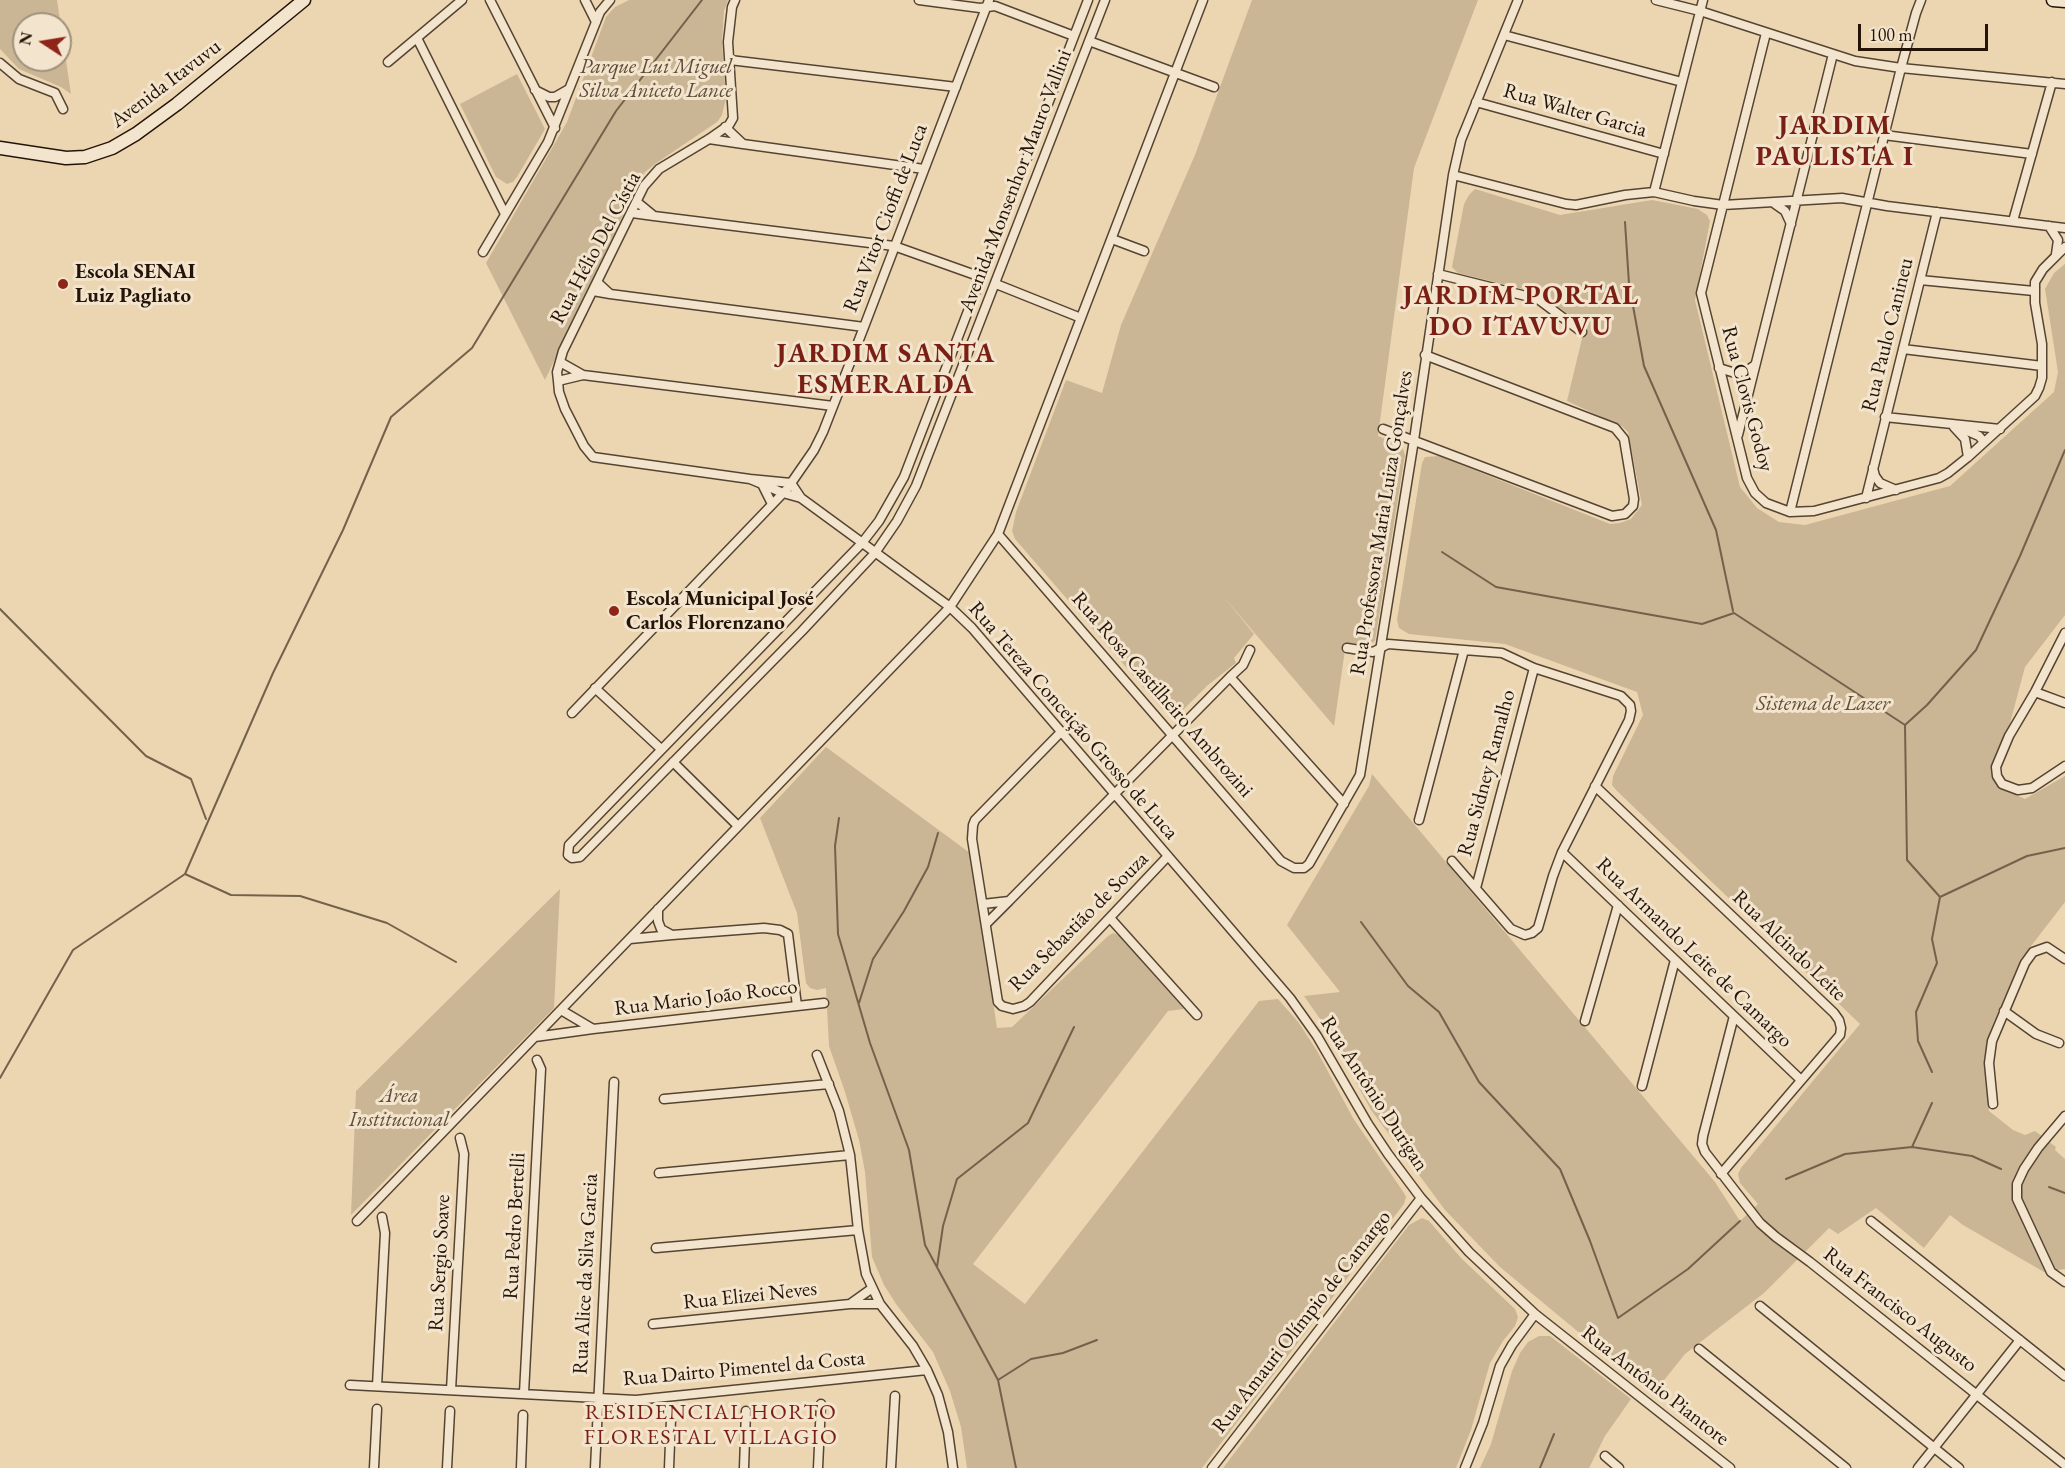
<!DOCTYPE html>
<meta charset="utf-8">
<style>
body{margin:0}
#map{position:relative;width:2065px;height:1468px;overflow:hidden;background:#ecd6b2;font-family:"EB Garamond",serif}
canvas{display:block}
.north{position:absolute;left:12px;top:12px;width:60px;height:60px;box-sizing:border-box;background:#f3e4cd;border:2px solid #a0917e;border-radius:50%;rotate:282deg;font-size:16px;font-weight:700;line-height:24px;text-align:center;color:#241407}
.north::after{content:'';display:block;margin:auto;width:21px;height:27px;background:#8f2418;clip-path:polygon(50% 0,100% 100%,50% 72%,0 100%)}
.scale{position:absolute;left:1858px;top:24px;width:130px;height:27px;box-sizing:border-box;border:3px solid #241407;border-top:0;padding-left:8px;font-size:18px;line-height:21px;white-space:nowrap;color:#241407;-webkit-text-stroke:4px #f3e4cd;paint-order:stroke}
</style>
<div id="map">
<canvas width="2065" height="1468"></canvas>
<div class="north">N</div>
<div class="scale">100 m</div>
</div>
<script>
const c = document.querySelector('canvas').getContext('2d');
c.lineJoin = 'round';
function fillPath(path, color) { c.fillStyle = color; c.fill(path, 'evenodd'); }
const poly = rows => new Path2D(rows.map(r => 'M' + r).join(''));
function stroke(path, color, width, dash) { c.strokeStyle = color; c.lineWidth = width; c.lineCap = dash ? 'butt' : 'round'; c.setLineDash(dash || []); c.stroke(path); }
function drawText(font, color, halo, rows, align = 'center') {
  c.font = font + ' "EB Garamond",serif'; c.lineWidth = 6; c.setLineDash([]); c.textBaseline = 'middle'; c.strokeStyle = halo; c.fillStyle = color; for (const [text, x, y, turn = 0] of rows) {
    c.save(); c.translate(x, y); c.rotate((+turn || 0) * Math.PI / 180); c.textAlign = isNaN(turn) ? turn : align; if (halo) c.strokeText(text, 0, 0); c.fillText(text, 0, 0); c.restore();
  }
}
fillPath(poly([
 [0,0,57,0,71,94,61,87,19,69,0,49],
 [24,24,60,24,60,60,24,60],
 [629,0,728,0,724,11,722,42,726,98,722,115,717,122,655,164,645,172,639,181,545,380,486,263,567,122,606,17,615,7],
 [1252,0,1478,0,1414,168,1378,436,1402,446,1405,455,1375,641,1369,645,1346,643,1334,726,1223,596,1254,634,1234,658,1236,663,1208,685,1182,711,1172,715,1164,711,1015,539,1012,531,1016,512,1066,380,1102,393,1121,325,1195,155],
 [517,74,545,129,517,177,513,182,507,184,496,177,460,104],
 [1475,189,1560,215,1652,200,1698,209,1707,215,1710,221,1695,300,1740,487,1757,508,1779,522,1805,525,1950,486,2054,392,2058,372,2045,289,2054,273,2065,264,2065,615,2025,667,2009,727,1993,762,1992,775,1997,786,2025,799,2065,776,2065,902,2021,959,1991,1029,1986,1054,1989,1111,2013,1130,2025,1135,2035,1131,2056,1147,2055,1150,2065,1159,2065,1269,2044,1272,1963,1225,1950,1215,1924,1248,1876,1208,1838,1234,1829,1228,1764,1293,1685,1354,1653,1394,1500,1267,1445,1210,1371,1110,1325,1026,1304,996,1340,992,1287,925,1369,786,1372,774,1715,1182,1740,1221,1758,1204,1740,1183,1738,1174,1741,1168,1860,1024,1617,791,1612,785,1613,776,1643,715,1637,692,1505,644,1409,634,1399,628,1397,620,1422,463,1425,457,1439,456,1610,524,1620,523,1631,519,1642,505,1628,432,1623,427,1567,401,1585,326,1539,293,1458,273,1452,267,1464,204,1469,195],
 [826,747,970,853,997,1028,1012,1027,1108,936,1113,933,1118,935,1184,1009,1168,1011,973,1264,1025,1304,1259,1001,1278,999,1299,1023,1317,1051,1353,1118,1404,1193,1406,1197,1404,1204,1202,1468,967,1468,961,1427,950,1391,933,1352,896,1304,884,1285,872,1257,865,1172,859,1140,845,1092,829,1046,826,988,817,990,810,988,806,983,797,913,760,818],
 [560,889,554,1008,351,1215,356,1091],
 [1422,1218,1429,1221,1462,1259,1515,1309,1518,1317,1515,1326,1503,1341,1490,1363,1471,1430,1456,1468,1223,1468,1409,1225],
 [1539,1336,1550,1336,1631,1399,1605,1436,1589,1468,1480,1468,1491,1444,1512,1371,1520,1353,1528,1342]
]), '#cab595');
stroke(poly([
 [1625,222,1629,284,1644,366,1716,530,1733,611],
 [1442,552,1496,587,1702,624,1734,613,1905,725,1907,860,1940,897,1932,939,1937,963,1916,1012,1918,1041,1932,1072],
 [0,609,146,756,191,779,206,819],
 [1905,725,1927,705,1976,650,2020,556,2065,450],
 [839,818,835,846,838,934,870,1043,909,1150,925,1245,998,1380,1016,1468],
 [185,874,231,895,300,896,387,923,456,962],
 [1940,897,2027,856,2065,848],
 [1361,922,1408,986,1439,1012,1479,1082,1560,1169,1590,1241,1618,1318,1688,1269,1740,1221],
 [859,1003,873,959,904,911,928,867,938,833],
 [0,1078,73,950,185,874,273,673,343,530,391,417,472,348,616,111,702,0],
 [1912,1147,1932,1103],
 [1786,1179,1845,1154,1912,1147,1972,1156,2001,1169],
 [2049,1187,2065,1193],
 [937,1267,943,1226,957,1179,1028,1123,1074,1027],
 [998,1380,1031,1359,1063,1353,1097,1340],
 [1540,1468,1554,1434]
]), '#73614b', 2);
const street = poly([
 [490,0,555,128],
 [585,0,596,22],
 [735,0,732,7,728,42,733,118,729,125,709,139,659,169,644,186,563,351,557,372,558,381,559,392,565,409,584,446,593,457,750,479],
 [919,0,980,8,995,6,1074,36],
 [1088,0,904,477,879,521,862,543,569,845,568,855,572,858,580,857,802,631,875,553,897,521,916,486,1105,0],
 [1656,0,1700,11,1855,61,1901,68,2065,84],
 [1766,33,1701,293,1747,478,1755,493,1766,503,1790,512,1814,511,1939,478,1948,473,1968,457,2035,396,2039,388,2042,378,2042,344,2035,303,2035,282,2043,269,2065,247],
 [1504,35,1682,82],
 [417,38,505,214],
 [1089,41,1214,87],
 [730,60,956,87],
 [388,62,462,0],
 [0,63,19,79,55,93,63,109],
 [535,90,549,97,555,97,569,89],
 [1476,102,1664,154],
 [1884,135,2032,154],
 [709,139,743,144,725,127],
 [743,144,924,169],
 [1453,175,1566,204,1576,205,1625,195,1654,192,1694,201,1723,205,1842,198,1887,206,2065,228],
 [1654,192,1703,0],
 [1775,204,1785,211,1791,224],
 [632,213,654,216,637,202],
 [654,216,894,246,981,277],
 [2013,221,2052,82],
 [2049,226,2058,240,2056,254],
 [1112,239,1144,251],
 [483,252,548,142,600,12,610,0],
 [1438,274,1538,299,1582,332],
 [1920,280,2034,291],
 [996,284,1081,318],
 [593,291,610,294,597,282],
 [610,294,864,327],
 [1903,349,2042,366],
 [1719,368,1735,373,1748,370,1755,365],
 [583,375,833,406],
 [558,381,583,375,560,362],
 [1885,417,2000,429],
 [1954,427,1965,439,1968,457],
 [1383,429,1612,516,1625,514,1633,506,1634,499,1624,439,1615,428,1425,355],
 [1963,429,1979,436,1984,442],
 [1738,435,1833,54],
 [1873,468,1875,476,1880,483,1896,490],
 [762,484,783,493,801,498,791,483,750,479,762,484,772,504],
 [801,498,950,607,972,628,1290,998,1317,1036,1368,1124,1388,1154,1421,1198,1469,1252,1535,1314,1730,1468],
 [1866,498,1937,212],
 [1790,512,1901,68,1916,13,1921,0],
 [998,534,1281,861,1294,868,1304,868,1309,864,1360,775,1414,440,1453,175,1461,140,1518,0],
 [2065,633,2035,692,2009,736,1996,767,1997,776,2002,784,2018,790,2032,788,2065,766],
 [1347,648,1373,652,1388,644,1502,653,1534,668,1621,696,1630,705,1631,711,1629,720,1562,852,1553,876,1538,928,1532,933,1525,935,1511,929,1452,861],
 [1230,677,1344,804],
 [595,688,661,749],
 [2035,692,2065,703],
 [572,713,787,489,814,450,823,432,864,327,989,0],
 [1061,732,975,820,973,825,972,839,998,1002,1002,1006,1013,1009,1024,1006,1030,1002,1168,856],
 [673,762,738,826],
 [1595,786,1834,1013,1839,1020,1841,1028,1840,1035,1721,1174],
 [1419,820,1464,650],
 [1562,852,1801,1080],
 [1476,888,1534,668],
 [1009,901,1230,677,1243,665,1250,650],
 [983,904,1009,901,986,924],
 [1110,918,1197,1015],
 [672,935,764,928,780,930,788,934,797,1006],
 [630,939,672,935,661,929,658,921,658,909],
 [2004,1011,2036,1034,2059,1043],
 [1734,1016,1703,1136,1702,1144,1705,1152,1760,1223,1776,1237,1810,1262,2065,1465],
 [1585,1021,1618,905],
 [593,1029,824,1003],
 [535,1037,593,1029,561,1010],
 [817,1055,839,1111,850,1155,858,1230,866,1274,880,1304,913,1346,927,1370,938,1395,948,1432,953,1468],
 [1642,1086,1675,960],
 [664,1099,829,1084],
 [1993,1104,1989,1063,1992,1041,2025,963,2033,952,2047,947,2065,959],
 [2065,1116,2038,1148,2024,1169,2017,1184,2017,1199,2051,1272,2065,1282],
 [659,1173,850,1155],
 [357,1221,950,607,998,534,1203,0],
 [1871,1221,2065,1376],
 [656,1248,858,1230],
 [871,1289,850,1304,880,1304],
 [1760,1306,1959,1468],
 [653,1324,850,1304],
 [1699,1349,1846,1468],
 [350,1385,636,1400,927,1370],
 [377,1386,385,1233,382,1217],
 [451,1390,464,1154,460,1138],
 [524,1393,541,1069,537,1060],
 [1605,1456,1619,1468],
 [374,1468,377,1409],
 [447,1468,450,1411],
 [521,1468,523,1415],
 [595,1468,614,1082],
 [669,1468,671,1419],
 [744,1468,746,1411],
 [818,1468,821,1404],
 [891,1468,895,1396],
 [1212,1468,1421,1198],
 [1465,1468,1483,1423,1500,1366,1512,1345,1535,1314],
 [1918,1468,2020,1340]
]);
const secondary = poly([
 [2053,0,2065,1],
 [0,148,66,158,85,157,112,148,136,134,177,104,304,0]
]);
stroke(street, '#564432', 11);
stroke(secondary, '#241407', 15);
stroke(street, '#f3e4cd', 8);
stroke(secondary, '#f3e4cd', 12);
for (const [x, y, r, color] of [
 [63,284,6,"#8f2418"],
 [614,611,6,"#8f2418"]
]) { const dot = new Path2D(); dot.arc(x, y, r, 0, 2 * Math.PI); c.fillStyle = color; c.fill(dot); stroke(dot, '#f3e4cd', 2); }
drawText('italic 21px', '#5e4c39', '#f3e4cd', [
 ["Parque Lui Miguel",656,67],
 ["Silva Aniceto Lance",656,91],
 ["Sistema de Lazer",1823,704],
 ["Área",399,1096],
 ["Institucional",399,1120]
]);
drawText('21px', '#241407', '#f3e4cd', [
 ["Avenida Itavuvu",166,84,-37],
 ["Rua Walter Garcia",1575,111,16],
 ["Avenida Monsenhor Mauro Vallini",1016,181,-69],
 ["Rua Vitor Cioffi de Luca",886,218,-69],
 ["Rua Hélio Del Cístia",596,248,-62],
 ["Rua Paulo Canineu",1888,335,-76],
 ["Rua Clovis Godoy",1747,399,75],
 ["Rua Professora Maria Luiza Gonçalves",1382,523,-81],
 ["Rua Rosa Castilheiro Ambrozini",1162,695,49],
 ["Rua Tereza Conceição Grosso de Luca",1073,721,49],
 ["Rua Sidney Ramalho",1487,773,-75],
 ["Rua Sebastião de Souza",1079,922,-45],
 ["Rua Alcindo Leite",1789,946,44],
 ["Rua Armando Leite de Camargo",1694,953,44],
 ["Rua Mario João Rocco",706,998,-7],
 ["Rua Antônio Durigan",1374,1094,57],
 ["Rua Pedro Bertelli",515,1226,-87],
 ["Rua Sergio Soave",440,1263,-87],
 ["Rua Alice da Silva Garcia",586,1274,-87],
 ["Rua Elizei Neves",750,1296,-6],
 ["Rua Francisco Augusto",1900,1310,38],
 ["Rua Amauri Olímpio de Camargo",1302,1322,-52],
 ["Rua Dairto Pimentel da Costa",744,1369,-5],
 ["Rua Antônio Piantore",1655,1386,38]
]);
drawText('bold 21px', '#241407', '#f3e4cd', [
 ["Escola SENAI",75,272],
 ["Luiz Pagliato",75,296],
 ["Escola Municipal José",626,599],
 ["Carlos Florenzano",626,623]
], 'left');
c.letterSpacing = '1.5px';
drawText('22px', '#7a1f14', '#f3e4cd', [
 ["RESIDENCIAL HORTO",711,1413],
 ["FLORESTAL VILLAGIO",711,1438]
]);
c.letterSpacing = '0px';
c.letterSpacing = '1.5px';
drawText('bold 27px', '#7a1f14', '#f3e4cd', [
 ["JARDIM",1835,127],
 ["PAULISTA I",1835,158],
 ["JARDIM PORTAL",1521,297],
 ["DO ITAVUVU",1521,328],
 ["JARDIM SANTA",886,355],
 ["ESMERALDA",886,386]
]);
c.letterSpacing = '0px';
</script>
